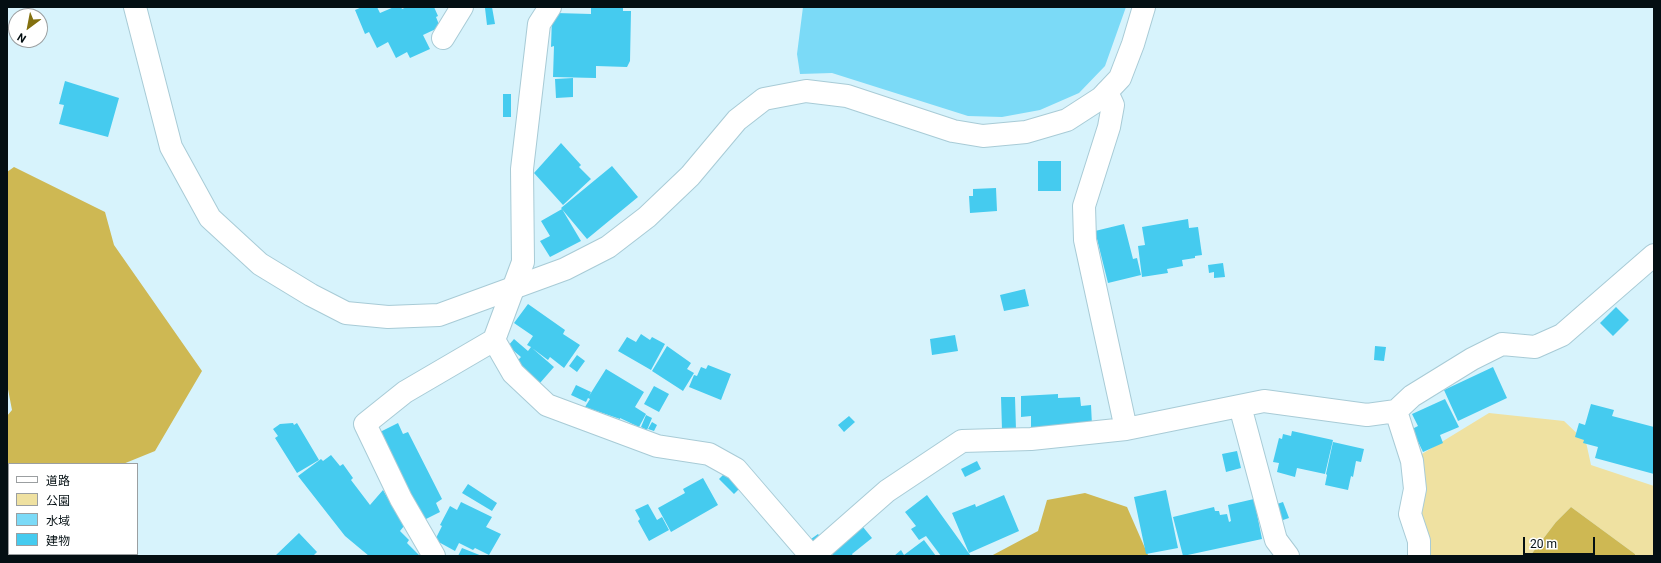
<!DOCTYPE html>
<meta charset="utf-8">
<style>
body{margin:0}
#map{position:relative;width:1661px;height:563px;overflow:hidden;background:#d7f3fc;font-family:Roboto,"Noto Sans JP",sans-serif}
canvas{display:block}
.frame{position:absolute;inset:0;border:8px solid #040f13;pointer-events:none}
.legend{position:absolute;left:8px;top:463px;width:130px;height:92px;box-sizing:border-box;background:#fff;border:1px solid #9b9fa1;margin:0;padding:5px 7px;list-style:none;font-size:12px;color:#040f13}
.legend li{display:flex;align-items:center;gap:8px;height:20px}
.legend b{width:20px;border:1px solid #9b9fa1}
.north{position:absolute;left:8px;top:8px;width:40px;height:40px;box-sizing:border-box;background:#fff;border:1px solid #9b9fa1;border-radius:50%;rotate:212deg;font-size:11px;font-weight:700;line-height:16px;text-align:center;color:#040f13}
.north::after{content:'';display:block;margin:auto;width:14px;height:18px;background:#83700f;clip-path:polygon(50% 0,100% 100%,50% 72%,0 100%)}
.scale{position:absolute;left:1523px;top:537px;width:72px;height:18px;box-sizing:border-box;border:2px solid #040f13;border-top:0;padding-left:5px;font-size:12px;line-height:14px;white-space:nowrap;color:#040f13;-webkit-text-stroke:3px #fff;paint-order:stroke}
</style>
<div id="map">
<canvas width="1661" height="563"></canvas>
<div class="frame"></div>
<ul class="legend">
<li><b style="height:5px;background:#fff"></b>道路</li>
<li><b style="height:11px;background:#efe1a1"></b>公園</li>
<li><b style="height:11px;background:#7bdaf7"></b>水域</li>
<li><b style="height:11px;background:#45cbef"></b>建物</li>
</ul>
<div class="north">N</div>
<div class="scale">20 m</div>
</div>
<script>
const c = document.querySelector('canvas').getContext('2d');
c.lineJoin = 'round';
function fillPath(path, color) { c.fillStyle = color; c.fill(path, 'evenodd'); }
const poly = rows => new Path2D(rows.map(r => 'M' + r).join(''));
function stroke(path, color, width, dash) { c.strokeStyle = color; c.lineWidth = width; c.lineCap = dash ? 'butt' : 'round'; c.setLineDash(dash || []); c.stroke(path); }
fillPath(poly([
 [1489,413,1564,421,1586,442,1591,465,1654,486,1654,556,1635,556,1635,554,1571,507,1556,522,1530,556,1426,556,1417,514,1417,457]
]), '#efe1a1');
fillPath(poly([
 [14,167,105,212,114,245,202,371,155,451,123,464,9,464,9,535,7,537,7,416,12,410,7,384,7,172],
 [1085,493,1127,507,1148,555,1157,556,991,556,1038,531,1047,500],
 [1571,507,1635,554,1635,556,1530,556,1556,522]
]), '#ceb853');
fillPath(poly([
 [803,7,1126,7,1105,66,1079,93,1040,110,1002,117,968,116,832,73,800,74,797,54]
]), '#7bdaf7');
fillPath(poly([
 [362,7,377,7,380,13,394,7,401,7,402,9,407,7,434,7,438,16,436,17,440,27,423,35,430,49,410,58,407,52,396,58,388,42,377,48,369,32,365,34,355,10],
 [492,7,495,24,487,25,485,8],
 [591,7,623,8,623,11,631,11,630,61,627,67,596,66,596,78,553,77,554,46,551,47,552,17,556,13,591,14],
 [573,78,573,97,556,98,555,79],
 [65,81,119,98,108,137,59,124,64,105,59,104],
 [503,94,511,94,511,117,503,117],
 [561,143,581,165,579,167,591,179,563,205,534,173],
 [1038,161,1061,161,1061,191,1038,191],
 [612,166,638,197,587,239,561,208],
 [996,188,997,211,970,213,969,196,973,196,973,189],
 [562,209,581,241,550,257,540,241,550,236,541,221],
 [1188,219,1189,228,1198,227,1202,255,1195,256,1195,258,1182,260,1183,266,1167,269,1168,273,1142,277,1138,246,1145,245,1142,227],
 [1124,224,1133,259,1137,258,1141,275,1108,283,1095,231],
 [1223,263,1225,277,1214,278,1214,272,1209,273,1208,265],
 [1025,289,1029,306,1004,311,1000,295],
 [528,304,565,330,563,334,580,345,564,368,550,357,548,360,532,348,554,367,540,383,515,363,521,357,508,346,514,339,528,351,531,347,527,345,533,336,514,323],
 [1616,307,1629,320,1613,336,1600,323],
 [641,334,650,340,652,337,665,344,651,370,618,351,627,337,636,342],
 [955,335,958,351,932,355,930,339],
 [667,346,691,363,687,369,694,373,683,391,652,371],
 [1375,346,1386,347,1384,361,1374,360],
 [577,355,585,361,577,372,569,366],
 [708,365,731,374,721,400,689,387,694,375,697,376,701,367,706,369],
 [1493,367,1507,398,1458,421,1444,390],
 [606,369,644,392,635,407,646,414,639,427,620,418,620,419,585,407,590,399,588,398,586,402,571,395,576,385,591,392,589,396],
 [654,386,669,394,659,412,644,404],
 [1058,394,1058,398,1080,397,1081,406,1091,405,1092,425,1031,432,1031,416,1021,417,1021,396],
 [1001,397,1015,397,1016,430,1002,430],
 [1445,399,1459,427,1440,435,1443,443,1423,452,1412,429,1418,426,1412,414],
 [1591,404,1614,410,1612,416,1654,427,1654,474,1595,458,1598,447,1583,443,1584,440,1575,437,1579,423,1585,425],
 [646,415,652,418,647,430,641,427],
 [849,416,855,422,844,432,838,425],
 [652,422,657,425,654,431,648,429],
 [293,423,294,425,297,423,319,460,297,473,275,438,278,436,273,429,280,424],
 [398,423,403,434,408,432,442,499,436,503,440,512,422,521,378,433],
 [1292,431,1333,440,1325,474,1297,468,1295,477,1277,472,1279,463,1273,462,1279,438,1282,439,1283,434,1291,436],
 [1333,442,1364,449,1361,462,1356,461,1353,477,1351,476,1348,490,1325,485,1327,475,1326,474],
 [1237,451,1241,468,1226,472,1222,454],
 [331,455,340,466,343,464,353,478,351,480,370,505,383,490,404,526,400,531,409,540,407,543,420,556,369,556,345,536,298,476,321,459,323,461],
 [977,461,981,469,965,477,961,469],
 [727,471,742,486,734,494,719,479],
 [703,478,718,505,671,532,658,508,685,493,683,489],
 [468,484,497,503,492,511,462,493],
 [1166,490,1178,548,1146,554,1134,497],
 [927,495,968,552,971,556,941,556,926,536,919,540,911,529,916,526,905,512],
 [1004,495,1019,531,969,553,952,513,975,504,976,507],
 [1254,499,1262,539,1183,556,1173,517,1214,507,1215,511,1219,511,1220,515,1227,514,1229,522,1231,521,1228,505],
 [461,502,492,517,486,527,501,534,489,555,475,548,473,550,459,543,455,551,435,540,442,526,440,525,450,506,457,510],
 [1283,502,1289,518,1277,522,1271,506],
 [648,504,657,520,662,517,669,530,649,541,638,521,640,519,635,510],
 [863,527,872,538,852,554,853,556,834,556,829,550],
 [299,533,317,552,313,556,275,556],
 [818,534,821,538,814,544,811,539],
 [924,540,936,556,894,556,901,550,904,555],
 [462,548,482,556,458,556]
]), '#45cbef');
const street = poly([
 [550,7,539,24,522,169,523,262,494,340,513,373,547,405,657,446,709,454,736,469,811,556],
 [443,38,462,7],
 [1107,92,1113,105,1109,127,1084,206,1085,240,1126,429],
 [1240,406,1276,540,1288,556],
 [1396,411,1412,461,1415,489,1410,514,1419,541,1419,556],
 [434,556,401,499,365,424,405,392,494,340],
 [813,556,887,491,962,441,1031,439,1126,429,1264,401,1367,415,1396,411,1412,396,1472,359,1502,344,1535,347,1562,335,1654,255]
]);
const secondary = poly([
 [135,7,171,147,210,218,260,264,311,295,346,313,388,317,439,315,565,269,608,247,647,217,690,176,737,120,764,99,806,91,847,96,953,131,983,136,1026,132,1067,120,1101,98,1120,78,1133,44,1144,7]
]);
stroke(street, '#a8cbd6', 24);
stroke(secondary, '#a8cbd6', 24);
stroke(street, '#fff', 22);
stroke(secondary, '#fff', 22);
</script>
